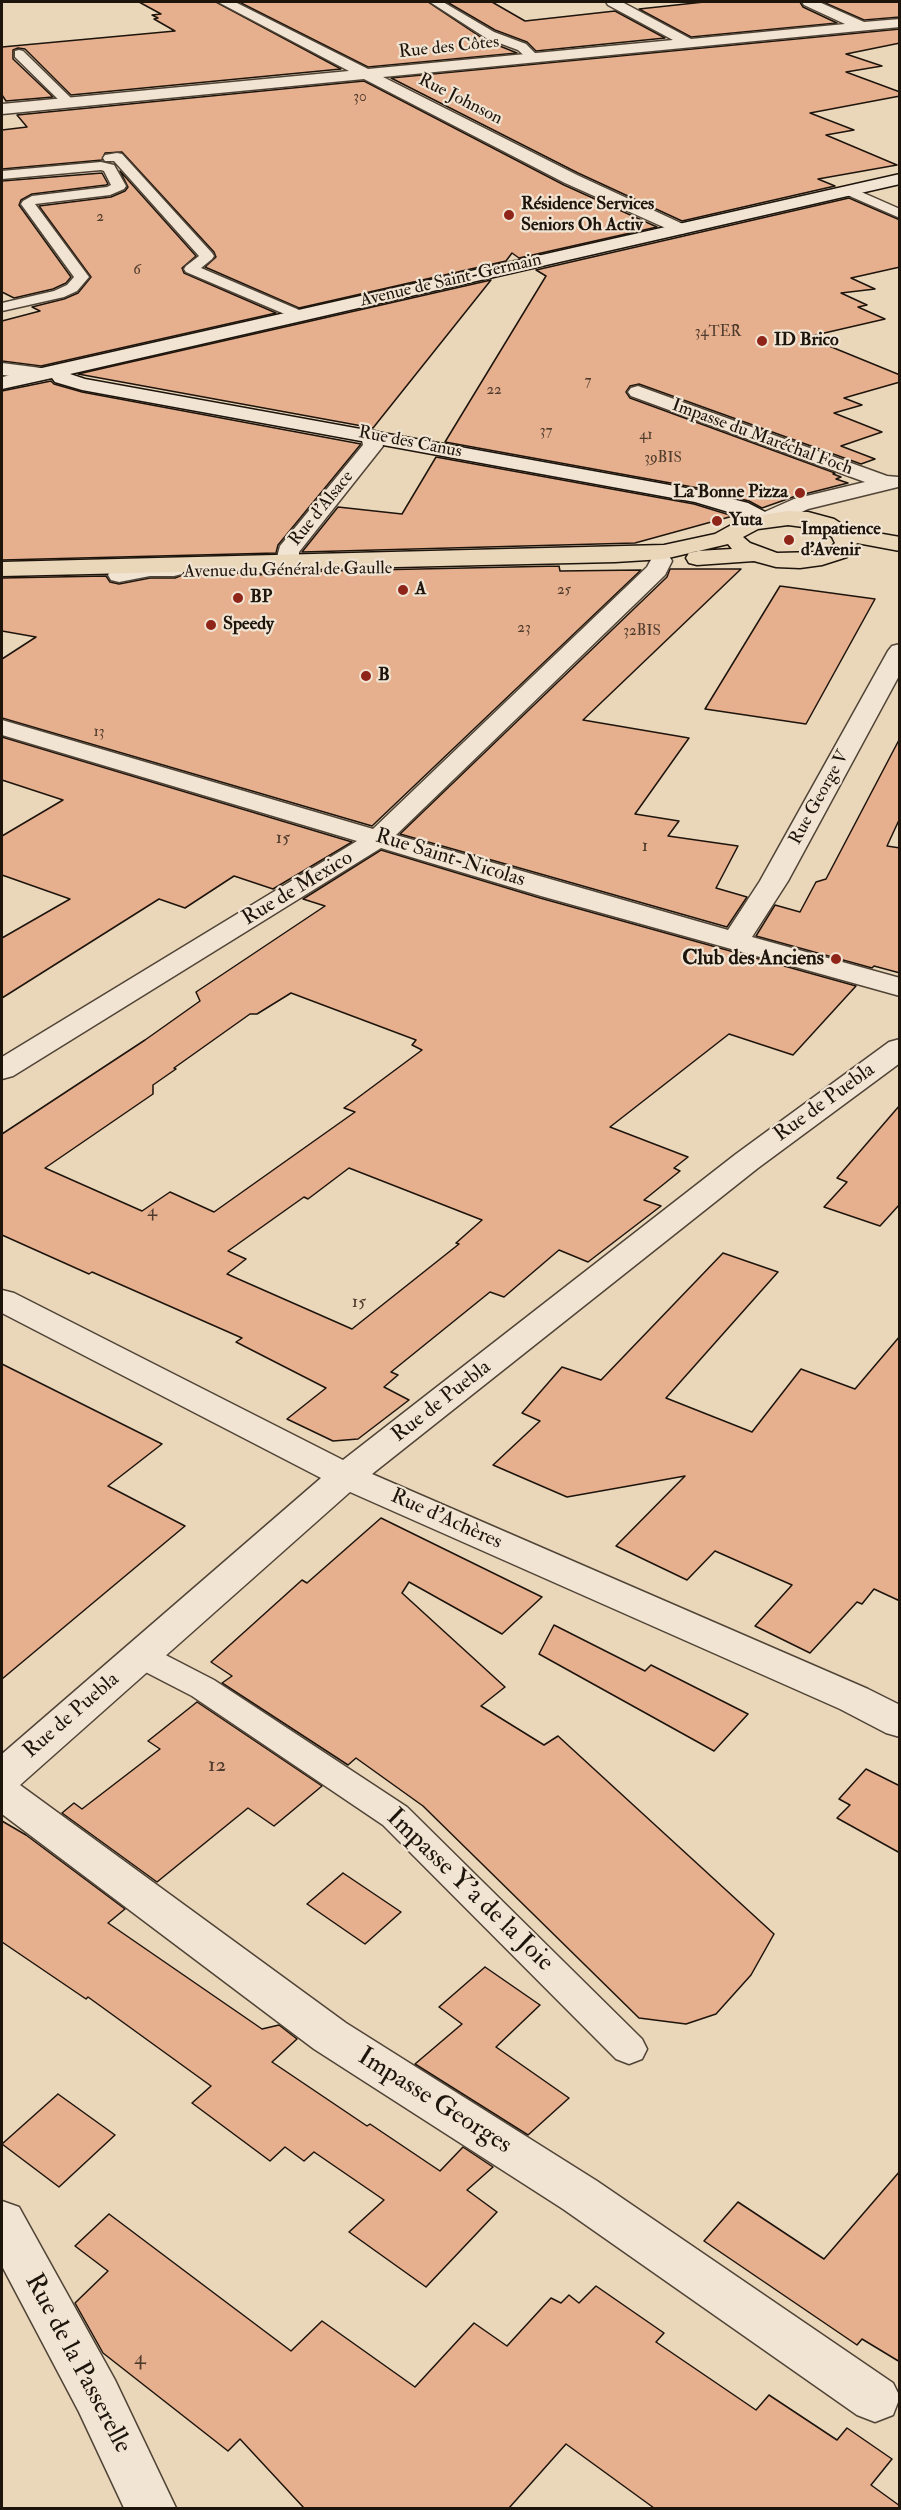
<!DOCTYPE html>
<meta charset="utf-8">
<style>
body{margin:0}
#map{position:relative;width:901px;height:2510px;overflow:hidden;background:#ead6b9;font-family:"IM FELL Double Pica",serif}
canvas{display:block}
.frame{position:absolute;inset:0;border:3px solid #1d140c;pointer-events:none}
</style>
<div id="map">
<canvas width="901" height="2510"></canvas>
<div class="frame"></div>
</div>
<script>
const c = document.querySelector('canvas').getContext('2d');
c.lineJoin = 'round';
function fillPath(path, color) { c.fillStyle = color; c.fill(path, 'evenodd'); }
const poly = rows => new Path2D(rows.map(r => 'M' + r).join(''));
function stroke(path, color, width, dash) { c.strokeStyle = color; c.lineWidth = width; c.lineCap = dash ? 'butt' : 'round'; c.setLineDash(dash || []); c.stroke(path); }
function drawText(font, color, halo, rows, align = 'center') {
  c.font = font + ' "IM FELL Double Pica",serif'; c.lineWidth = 4.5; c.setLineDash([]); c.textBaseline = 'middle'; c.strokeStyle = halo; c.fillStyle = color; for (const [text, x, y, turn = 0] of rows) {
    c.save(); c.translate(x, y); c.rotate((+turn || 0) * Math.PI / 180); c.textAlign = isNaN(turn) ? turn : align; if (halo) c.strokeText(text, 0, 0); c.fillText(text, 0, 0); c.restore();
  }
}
const building = poly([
 [139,2,216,2,341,69,71,95,25,49,18,48,13,50,13,59,53,97,6,101,2,95,2,47,175,31,154,19,158,18,152,15,161,14,139,2],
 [239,2,428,2,485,40,517,53,368,67,239,2],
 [447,2,492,2,525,21,615,11,665,38,536,51,527,42,495,30,447,2],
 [704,2,800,2,803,7,837,23,691,37,639,9,704,2],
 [823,2,900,2,900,17,864,20,823,2],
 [900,29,900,43,846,54,882,66,846,72,900,92,900,96,810,113,854,130,826,135,897,165,818,179,835,186,682,221,578,173,391,78,900,29],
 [364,81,564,185,657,227,519,258,512,253,506,261,299,308,205,267,216,257,214,252,122,152,105,153,102,160,2,169,2,130,27,127,17,115,364,81],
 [120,171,196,256,182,268,184,273,276,313,41,366,2,361,2,321,40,311,32,307,64,299,78,293,91,277,39,206,111,197,125,191,128,187,120,171],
 [102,173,108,184,106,185,32,194,21,200,19,205,71,277,66,283,53,289,14,298,2,292,2,181,102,173],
 [849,198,900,220,900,267,851,278,875,289,841,293,867,305,858,307,885,319,807,337,900,375,900,382,844,398,862,405,834,413,882,432,841,446,875,459,861,464,639,384,630,386,626,392,630,398,835,473,833,474,841,477,836,479,848,483,793,497,762,508,749,501,698,488,445,442,546,276,536,270,849,198],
 [491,280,373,428,78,374,491,280],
 [51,381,54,384,82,392,361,444,278,545,276,553,2,560,2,391,51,381],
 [436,457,694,504,733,516,635,543,302,552,338,507,402,514,436,457],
 [559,566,560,571,641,570,372,826,2,718,2,659,36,637,2,631,2,578,106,576,110,582,119,584,150,578,175,578,185,574,242,573,252,576,279,572,559,566],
 [670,569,741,569,583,720,689,738,635,814,679,821,668,836,738,846,716,888,747,897,727,927,400,834,667,577,670,569],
 [780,586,875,599,806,724,705,709,780,586],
 [2,737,352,842,273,889,234,876,185,908,159,899,2,998,2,938,70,899,2,875,2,836,63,800,2,780,2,737],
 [900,738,900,818,887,846,900,848,900,973,874,966,872,968,756,936,775,905,800,912,816,882,826,879,900,738],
 [381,850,540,898,856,986,793,1055,729,1034,610,1127,688,1157,674,1168,680,1171,644,1200,661,1206,588,1262,559,1250,504,1297,490,1292,391,1372,398,1375,384,1387,409,1400,358,1439,333,1441,287,1419,326,1388,236,1342,242,1338,92,1272,89,1274,2,1235,2,1134,145,1040,200,1001,196,992,325,906,303,899,381,850],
 [291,993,416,1040,412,1045,422,1050,344,1108,355,1112,214,1212,170,1192,142,1211,45,1168,153,1094,153,1085,176,1069,174,1068,250,1014,257,1014,291,993],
 [349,1168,482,1220,456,1243,459,1244,352,1329,227,1274,246,1259,228,1251,304,1197,308,1199,349,1168],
 [900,1105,900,1204,880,1226,824,1207,847,1182,837,1178,900,1105],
 [723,1253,778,1272,666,1398,752,1432,801,1369,855,1389,900,1336,900,1601,874,1589,862,1604,857,1602,810,1653,755,1626,792,1585,715,1551,687,1580,616,1546,685,1476,567,1497,493,1465,540,1421,522,1413,562,1367,601,1380,723,1253],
 [2,1364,162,1444,108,1486,185,1526,2,1679,2,1364],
 [381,1518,542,1597,502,1634,409,1582,402,1593,505,1687,481,1706,544,1745,558,1736,774,1934,751,1975,716,2014,686,2024,639,2018,423,1806,356,1758,348,1765,222,1683,232,1676,211,1662,302,1580,307,1583,381,1518],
 [554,1625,645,1671,651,1665,748,1714,714,1751,539,1654,554,1625],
 [197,1702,322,1786,274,1826,248,1808,157,1882,62,1813,74,1803,82,1809,160,1749,148,1741,197,1702],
 [866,1769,900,1786,900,1853,837,1818,850,1805,839,1799,866,1769],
 [2,1821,26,1835,125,1909,108,1923,262,2029,279,2025,297,2039,272,2062,367,2126,370,2124,440,2171,463,2147,493,2167,467,2190,497,2212,426,2287,349,2232,384,2200,314,2152,304,2161,285,2147,270,2161,192,2103,211,2086,88,1997,86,1999,2,1942,2,1821],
 [343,1873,401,1912,365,1944,307,1904,343,1873],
 [485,1967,540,2005,496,2047,569,2098,528,2135,415,2064,462,2024,439,2007,485,1967],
 [58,2094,115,2135,59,2187,2,2144,58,2094],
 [900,2171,900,2362,862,2339,857,2345,704,2241,738,2202,824,2259,900,2171],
 [109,2214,291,2351,322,2321,415,2387,474,2323,507,2346,551,2298,561,2303,569,2295,579,2303,596,2286,664,2333,656,2342,756,2410,769,2395,837,2440,847,2428,892,2459,871,2485,900,2506,900,2508,654,2508,566,2444,509,2508,304,2508,240,2439,228,2451,103,2353,75,2303,108,2271,75,2246,109,2214]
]);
fillPath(building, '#e6af8e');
stroke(building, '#1d140c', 1.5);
const service = poly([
 [430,2,443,2,494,32,526,44,541,59,539,62,531,62,518,50,486,38,430,2],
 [19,50,23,51,73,100,75,103,73,106,65,106,15,57,15,51,19,50],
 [117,153,122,154,212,253,214,256,212,259,201,268,304,312,307,315,304,318,294,318,186,272,184,269,186,266,199,256,114,161,105,161,103,158,105,155,117,153],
 [101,162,114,165,126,186,124,189,110,195,35,204,89,277,77,291,64,297,2,311,2,303,54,291,67,285,74,277,21,204,23,201,32,196,107,187,111,185,104,171,101,170,2,179,2,171,101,162],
 [850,187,900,209,900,218,845,194,843,191,850,187],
 [141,1645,152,1648,214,1680,407,1807,642,2039,647,2049,642,2059,629,2064,616,2059,383,1825,192,1696,130,1664,125,1656,130,1648,141,1645]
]);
const minor = poly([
 [218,2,235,2,368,69,673,40,608,5,606,2,622,2,691,39,845,24,804,5,802,2,819,2,864,22,900,19,900,27,383,77,577,175,685,225,688,229,685,233,679,234,565,183,364,79,2,114,2,104,349,71,218,2],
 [2,363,41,368,48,370,51,374,48,378,41,380,2,375,2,363],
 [638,386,887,476,898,477,900,484,898,487,808,509,776,524,768,526,760,524,757,519,760,514,794,499,865,482,631,396,628,392,631,388,638,386],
 [371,430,378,432,383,446,299,552,299,562,296,567,252,574,244,572,241,567,244,562,277,557,280,546,363,445,361,436,364,432,371,430],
 [661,554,669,556,672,561,665,575,396,835,728,930,760,881,888,651,892,646,900,644,900,674,788,881,752,937,900,978,900,996,541,896,381,848,13,1076,2,1079,2,1057,357,841,2,735,2,720,373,829,647,567,653,556,661,554],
 [150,562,174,562,182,564,185,569,182,574,174,576,150,576,119,582,111,580,108,575,111,570,150,562],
 [900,1039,900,1063,758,1168,372,1474,868,1689,900,1705,900,1737,886,1733,840,1709,350,1492,20,1785,346,2023,597,2181,893,2383,900,2397,893,2415,875,2422,857,2415,563,2209,314,2049,2,1814,2,1754,321,1478,2,1313,2,1290,14,1293,343,1460,736,1154,889,1042,900,1039],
 [2,2201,19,2207,115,2380,176,2508,124,2508,79,2412,2,2266,2,2201]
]);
const secondary = poly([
 [900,174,900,184,70,374,85,379,697,490,748,503,771,515,774,520,771,525,763,527,732,513,695,502,82,390,55,382,52,378,2,389,2,377,900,174]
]);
const primary = poly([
 [788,511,808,512,834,519,848,528,900,537,900,551,857,543,847,557,822,565,800,568,776,567,754,561,697,565,689,563,686,558,689,553,697,551,732,549,728,544,664,559,615,562,2,576,2,562,664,545,715,534,744,518,788,511],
 [788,525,818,529,832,537,835,543,831,547,818,552,777,553,750,543,743,537,758,529,788,525]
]);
stroke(service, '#504437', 3);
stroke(minor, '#504437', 3);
stroke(secondary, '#1d140c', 3);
stroke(primary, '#1d140c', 3);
fillPath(service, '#f1e4d2');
fillPath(minor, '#f1e4d2');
fillPath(secondary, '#f1e4d2');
fillPath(primary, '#ead6b9');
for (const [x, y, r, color] of [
 [509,215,6,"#8f2418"],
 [762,341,6,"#8f2418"],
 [800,493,6,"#8f2418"],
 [717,521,6,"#8f2418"],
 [789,540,6,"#8f2418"],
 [403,590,6,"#8f2418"],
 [238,598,6,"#8f2418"],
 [211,625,6,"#8f2418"],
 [366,676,6,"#8f2418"],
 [836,959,6,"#8f2418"]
]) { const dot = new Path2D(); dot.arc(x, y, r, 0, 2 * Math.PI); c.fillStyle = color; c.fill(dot); stroke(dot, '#f1e4d2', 2); }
drawText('15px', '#4f3b2c', null, [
 ["30",360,98],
 ["2",100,218],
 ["6",137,271],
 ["34TER",718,333],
 ["7",588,382],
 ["22",494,391],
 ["37",546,432],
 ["41",646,436],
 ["39BIS",663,459],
 ["25",564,591],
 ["23",524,629],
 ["32BIS",642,632],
 ["13",99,733]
]);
drawText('18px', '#1d140c', '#f1e4d2', [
 ["Rue des Côtes",449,48,-6],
 ["Rue Johnson",460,100,27],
 ["Avenue de Saint-Germain",451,281,-13],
 ["Impasse du Maréchal Foch",762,438,20],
 ["Rue des Canus",410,443,11],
 ["Rue d'Alsace",322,509,-51],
 ["Avenue du Général de Gaulle",288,571,-1],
 ["Rue George V",820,798,-61]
]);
drawText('bold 18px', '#1d140c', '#f1e4d2', [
 ["Résidence Services",521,205],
 ["Seniors Oh Activ",521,226],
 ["ID Brico",774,341],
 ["La Bonne Pizza",788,493,"right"],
 ["Yuta",729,521],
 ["Impatience",801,530],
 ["d'Avenir",801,551],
 ["A",415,590],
 ["BP",250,598],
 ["Speedy",223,625],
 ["B",378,676]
], 'left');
drawText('18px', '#4f3b2c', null, [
 ["15",283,839],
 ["1",645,847],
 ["4",152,1212],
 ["15",359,1303]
]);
drawText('21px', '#1d140c', '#f1e4d2', [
 ["Rue Saint-Nicolas",450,859,17],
 ["Rue de Mexico",298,889,-31],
 ["Rue de Puebla",825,1103,-36],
 ["Rue de Puebla",442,1402,-38],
 ["Rue d'Achères",446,1520,24],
 ["Rue de Puebla",72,1716,-41]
]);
drawText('bold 21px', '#1d140c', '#f1e4d2', [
 ["Club des Anciens",824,959]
], 'right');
drawText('21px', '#4f3b2c', null, [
 ["12",217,1766],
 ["4",140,2359]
]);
drawText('26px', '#1d140c', '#f1e4d2', [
 ["Impasse Y'a de la Joie",469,1891,44],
 ["Impasse Georges",434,2102,32],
 ["Rue de la Passerelle",77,2364,62]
]);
</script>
